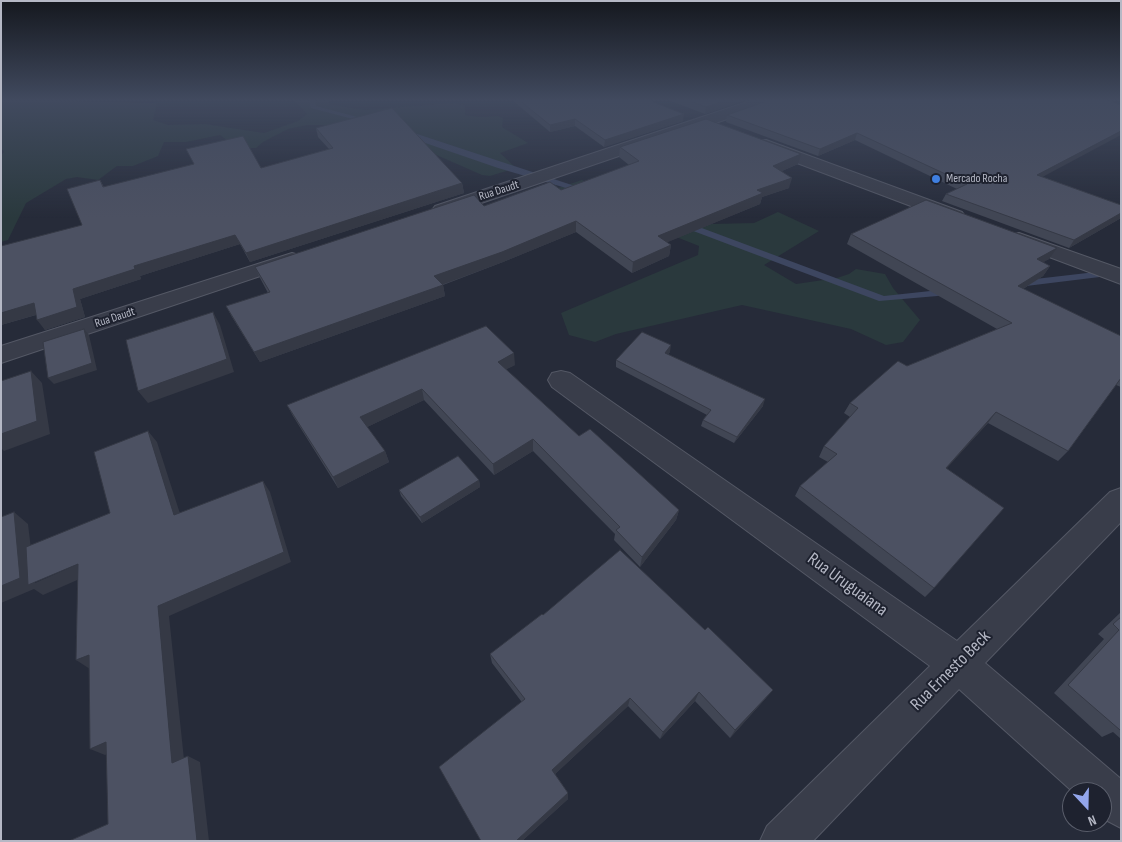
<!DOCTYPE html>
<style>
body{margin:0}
#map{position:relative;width:1122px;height:842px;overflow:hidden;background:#262b39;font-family:"Sofia Sans Condensed",sans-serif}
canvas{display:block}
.frame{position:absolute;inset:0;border:2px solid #b5b8c5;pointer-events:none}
.north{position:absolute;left:1062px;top:782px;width:50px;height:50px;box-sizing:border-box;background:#1e222f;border:1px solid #5a5e6b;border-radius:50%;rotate:159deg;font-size:14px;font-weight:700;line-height:20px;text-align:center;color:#b5b8c5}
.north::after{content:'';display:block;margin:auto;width:18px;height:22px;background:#93a6ec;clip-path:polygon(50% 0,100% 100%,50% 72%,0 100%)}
</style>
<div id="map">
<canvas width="1122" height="842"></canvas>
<div class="frame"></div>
<div class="north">N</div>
</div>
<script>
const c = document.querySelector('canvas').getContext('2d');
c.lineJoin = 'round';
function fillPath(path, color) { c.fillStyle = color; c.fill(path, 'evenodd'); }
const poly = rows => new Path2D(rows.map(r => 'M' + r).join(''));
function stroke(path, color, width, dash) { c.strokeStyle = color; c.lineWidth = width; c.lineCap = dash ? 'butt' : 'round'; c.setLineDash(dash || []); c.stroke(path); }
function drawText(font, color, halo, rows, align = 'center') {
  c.font = font + ' "Sofia Sans Condensed",sans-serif'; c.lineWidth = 4; c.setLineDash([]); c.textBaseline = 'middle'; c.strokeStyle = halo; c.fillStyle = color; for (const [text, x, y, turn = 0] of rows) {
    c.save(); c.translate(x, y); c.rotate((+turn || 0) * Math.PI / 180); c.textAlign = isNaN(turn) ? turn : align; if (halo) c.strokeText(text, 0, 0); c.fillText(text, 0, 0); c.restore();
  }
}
fillPath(poly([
 [1,100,157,103,153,120,168,125,205,124,264,133,298,121,307,114,294,100,330,100,329,104,365,110,449,103,465,105,465,115,480,117,498,116,503,118,502,127,528,143,500,153,516,168,490,176,482,175,416,146,343,125,307,125,288,129,263,142,256,148,237,148,220,135,186,142,164,142,158,156,133,166,117,166,98,180,77,177,66,179,26,203,8,240,1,242,1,155,4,152,1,148],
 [582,180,613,196,659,207,713,224,754,223,778,212,819,231,764,265,796,284,837,278,849,274,856,269,885,274,893,288,920,320,903,342,886,345,851,329,742,305,616,334,595,342,569,335,561,313,698,255,699,246,555,189]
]), '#2a393d');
fillPath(poly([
 [309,100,315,100,316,106,376,122,372,124,311,108,309,100],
 [402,131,408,131,590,191,583,193,498,168,402,135,402,131],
 [683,221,884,296,949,289,954,292,949,295,879,301,680,226,680,222,683,221],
 [1113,270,1118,273,1116,275,1018,287,1013,284,1018,281,1113,270]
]), '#3d4660');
const minor = poly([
 [753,100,776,100,774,103,449,214,442,216,435,214,432,210,435,206,753,100],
 [766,140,962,212,965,216,962,220,955,222,948,220,760,149,758,145,760,141,766,140],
 [1019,233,1121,269,1121,284,1012,243,1009,239,1012,235,1019,233],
 [292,253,299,255,303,259,299,263,1,363,1,346,292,253],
 [561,371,570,373,957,641,1110,492,1121,488,1121,522,985,663,1121,779,1121,828,1102,818,1102,792,1073,792,959,689,813,841,760,841,767,826,930,666,552,387,548,380,552,373,561,371]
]);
stroke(minor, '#545865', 2);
fillPath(minor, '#393d4a');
fillPath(poly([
 [512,100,648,100,683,121,604,147,575,126,550,132],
 [668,100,746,100,705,114],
 [770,100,1043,177,1121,205,1121,218,1069,248,942,201,946,194,957,189,855,140,818,156,726,122,727,115],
 [316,128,462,183,464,193,250,262,240,244,140,276,141,279,80,299,85,317,45,330,36,315,1,325,82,225,100,180,104,187,261,168,329,149,318,137],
 [620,147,798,164,782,171,789,188,762,197,760,204,667,242,671,245,669,256,632,273,576,232,503,262,443,285,445,296,260,362,232,317,226,306,268,293,260,278,255,267,484,206,561,190,629,165,619,157],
 [851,234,1049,259,1043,262,1050,266,1043,276,1023,289,1121,336,1121,387,1116,385,1068,451,1058,461,988,423,946,468,934,588,925,597,795,496,800,486,828,462,819,457,824,446,850,417,844,413,850,403,907,366,997,329,847,244],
 [670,352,668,354,763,406,734,443,701,426,703,420,707,415,616,367,616,360],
 [515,365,506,369,579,436,679,510,676,520,640,567,614,540,615,534,533,451,494,475,424,400,367,427,385,451,389,462,338,488,293,416,287,405],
 [479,480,480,487,422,523,401,496,399,490],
 [1121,612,1121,739,1113,732,1102,737,1054,693,1104,639,1098,634],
 [543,615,766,698,730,738,695,701,660,739,628,706,555,774,568,793,568,799,522,841,521,701,492,663,490,654]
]), '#414654');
fillPath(poly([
 [727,100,746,100,705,114,706,107],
 [684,114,683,121,604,147,605,140],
 [575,119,575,126,550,132,550,125],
 [1121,131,1121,135,1033,182,1037,175],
 [857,133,855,140,818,156,820,149],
 [801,154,798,164,770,176,773,166],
 [792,178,789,188,762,197,760,204,656,247,658,236,757,190],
 [462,183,464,193,250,262,246,253],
 [1121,213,1121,218,1069,248,1074,240],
 [576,221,576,232,503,262,436,287,434,276],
 [235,235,240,244,140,276,141,279,80,299,85,317,45,330,37,320,73,289,134,266],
 [671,245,669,256,632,273,633,262],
 [1057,248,1049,259,1030,270,1037,259],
 [1050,266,1043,276,1010,297,1018,286],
 [443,285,445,296,260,362,254,352],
 [34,303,42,313,1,325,1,313],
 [213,312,220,325,234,372,148,403,138,391],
 [84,329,89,335,97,370,54,384,48,378],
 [671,345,670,352,664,359,665,353],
 [514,353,515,365,499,373,498,362],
 [31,371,42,383,50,434,4,451,1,448,1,434],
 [422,389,424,400,365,428,360,417],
 [765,399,763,406,734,443,737,437],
 [996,412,988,423,938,478,946,468],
 [148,431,157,442,184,526,174,515],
 [533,439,533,451,494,475,493,464],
 [385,451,389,462,338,488,333,477],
 [479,480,480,487,422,523,420,517],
 [263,481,270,492,291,562,169,616,185,769,172,763,158,606],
 [679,510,676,520,640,567,642,557],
 [14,512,28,524,35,583,78,564,91,574,43,595,34,589,1,603,1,586],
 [89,655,90,669,76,660],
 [773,690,766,698,730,738,735,730],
 [699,692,695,701,660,739,663,732],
 [630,698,628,706,552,777,552,770],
 [106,742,120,748,105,755,90,749],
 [188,756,200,762,209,841,197,841],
 [568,793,568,799,522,841,516,841]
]), '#353945');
const building = poly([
 [519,100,648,100,684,114,605,140,575,119,550,125,519,100],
 [687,100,727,100,706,107,687,100],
 [770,100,1107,100,1121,105,1121,131,1037,175,1121,205,1121,213,1074,240,946,194,967,184,857,133,820,149,727,115,770,100],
 [392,108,462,183,246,253,235,235,134,266,135,269,73,289,77,307,37,320,34,303,1,313,1,246,82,225,67,189,100,180,103,187,194,164,186,149,243,136,261,168,333,148,316,128,392,108],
 [706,119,801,154,773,166,792,178,757,190,763,193,658,236,671,245,633,262,576,221,502,252,434,276,443,285,254,352,226,306,270,292,255,267,474,195,484,206,550,182,561,190,639,161,620,147,706,119],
 [926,200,1057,248,1037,259,1050,266,1018,286,1121,336,1121,378,1068,451,996,412,946,468,1004,508,934,588,800,486,837,454,824,446,858,408,850,403,898,361,907,366,1012,323,851,234,926,200],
 [213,312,227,359,138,391,126,340,213,312],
 [486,326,514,353,498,362,579,436,590,429,679,510,642,557,616,530,620,527,533,439,493,464,422,389,360,417,385,451,333,477,287,405,486,326],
 [84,329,92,363,48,378,43,342,84,329],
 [642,332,671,345,665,353,765,399,737,437,703,420,711,410,616,360,642,332],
 [31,371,37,421,1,434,1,381,31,371],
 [148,431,174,515,263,481,284,552,158,606,172,763,188,756,197,841,69,841,108,824,106,742,90,749,89,655,76,660,78,564,28,585,26,547,110,513,94,452,148,431],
 [458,456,479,480,420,517,399,490,458,456],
 [14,512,20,578,1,586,1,517,14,512],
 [620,550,705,630,708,627,773,690,735,730,699,692,663,732,630,698,552,770,568,793,516,841,481,841,439,767,525,699,490,654,542,614,543,615,620,550],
 [1121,617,1121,728,1120,730,1068,685,1119,630,1113,624,1121,617]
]);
fillPath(building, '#4c5162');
stroke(building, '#353945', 1);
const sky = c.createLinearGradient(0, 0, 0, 218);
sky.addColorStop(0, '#15181f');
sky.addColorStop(0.46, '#414a5f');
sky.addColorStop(1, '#414a5f00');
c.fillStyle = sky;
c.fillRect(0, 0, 1122, 218);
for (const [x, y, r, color] of [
 [936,179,5,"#3f7fe0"]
]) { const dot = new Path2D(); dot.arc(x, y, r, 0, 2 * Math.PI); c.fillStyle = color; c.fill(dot); stroke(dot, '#1e222f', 2); }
drawText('12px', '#b5b8c5', '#1e222f', [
 ["Mercado Rocha",946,179]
], 'left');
drawText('12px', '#b5b8c5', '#1e222f', [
 ["Rua Daudt",499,191,-18],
 ["Rua Daudt",115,318,-18]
]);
drawText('18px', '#b5b8c5', '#1e222f', [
 ["Rua Uruguaiana",847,585,36],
 ["Rua Ernesto Beck",951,671,-45]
]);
</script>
